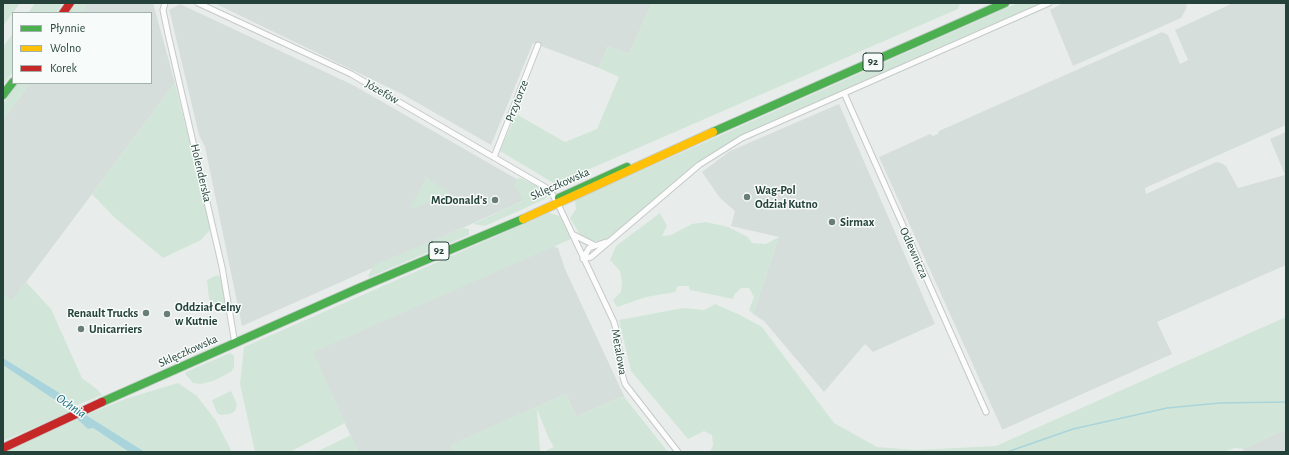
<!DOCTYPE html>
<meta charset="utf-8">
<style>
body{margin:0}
#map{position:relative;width:1289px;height:455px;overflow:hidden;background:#e8edeb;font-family:"Alegreya Sans",sans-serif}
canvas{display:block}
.frame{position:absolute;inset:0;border:4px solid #24423a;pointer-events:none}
.legend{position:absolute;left:12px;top:12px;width:140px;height:72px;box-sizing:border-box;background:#f7fbf9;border:1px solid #a3b1ad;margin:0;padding:5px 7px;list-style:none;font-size:12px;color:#24423a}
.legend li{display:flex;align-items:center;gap:8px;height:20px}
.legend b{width:20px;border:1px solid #a3b1ad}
</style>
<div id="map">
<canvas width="1289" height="455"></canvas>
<div class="frame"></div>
<ul class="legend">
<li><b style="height:5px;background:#4caf50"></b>Płynnie</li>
<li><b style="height:5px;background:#ffc107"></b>Wolno</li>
<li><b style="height:5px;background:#c62828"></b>Korek</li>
</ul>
</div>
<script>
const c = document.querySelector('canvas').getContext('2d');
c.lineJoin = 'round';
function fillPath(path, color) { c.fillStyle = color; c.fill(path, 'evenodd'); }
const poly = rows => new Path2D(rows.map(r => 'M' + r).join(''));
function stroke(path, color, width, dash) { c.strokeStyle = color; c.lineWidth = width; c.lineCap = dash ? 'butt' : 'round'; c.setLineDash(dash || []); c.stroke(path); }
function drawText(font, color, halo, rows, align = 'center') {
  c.font = font + ' "Alegreya Sans",sans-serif'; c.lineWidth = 3; c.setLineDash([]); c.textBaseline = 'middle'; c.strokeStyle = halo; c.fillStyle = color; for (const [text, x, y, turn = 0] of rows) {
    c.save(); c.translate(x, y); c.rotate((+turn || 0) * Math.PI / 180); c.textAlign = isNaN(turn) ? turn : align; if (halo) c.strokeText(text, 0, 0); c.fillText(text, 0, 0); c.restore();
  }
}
fillPath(poly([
 [88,3,153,3,175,83,12,301,3,294,3,120,30,83,151,83,151,13,81,13],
 [214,3,652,3,629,54,608,46,599,68,533,43,491,145,402,94],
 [1063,3,1187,3,1186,9,1181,18,1073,66,1050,10],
 [1233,3,1286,3,1286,125,1145,188,1146,194,1216,162,1221,163,1226,166,1238,188,1285,175,1270,139,1286,132,1286,265,1157,322,1172,354,1004,429,1002,429,879,157,930,134,933,136,938,134,939,131,1162,32,1168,35,1180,64,1188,60,1175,30],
 [180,4,353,85,541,193,242,326,205,147,199,135,171,17,169,10],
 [839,104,935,324,873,352,865,344,824,392,764,321,753,314,779,237,731,226,735,211,720,198,702,172,730,151],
 [553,246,558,248,565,269,625,398,621,397,576,417,566,394,451,445,453,452,358,452,312,352],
 [1286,429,1286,452,1244,452,1243,449]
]), '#d6dedb');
fillPath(poly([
 [3,3,20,3,3,26],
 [35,3,63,3,56,13,28,13],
 [76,3,88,3,81,13,69,13],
 [652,3,960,3,958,9,555,184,500,151,516,114,565,142,597,129,619,77,599,68,608,46,629,54],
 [1018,3,1043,3,741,136,692,167,613,235,602,241,594,241,581,236,570,218,576,209,575,200],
 [13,33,13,72,3,85,3,47],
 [18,83,30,83,3,120,3,104],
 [175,83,211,229,201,240,163,258,114,217,92,194],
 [425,176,450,194,453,201,451,202,446,198,439,197,414,209,411,206,426,179,423,177],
 [520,178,545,190,547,196,545,199,485,226,473,224,523,201,516,186,513,187,517,179],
 [549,213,560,216,571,239,313,352,345,423,290,452,255,452,240,384,244,347],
 [660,213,667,226,662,236,671,235,692,224,706,222,728,227,748,237,752,243,766,244,779,237,753,314,749,310,754,297,749,288,741,288,734,295,733,299,690,290,689,286,678,286,675,292,646,297,617,307,613,300,621,292,622,281,620,271,610,260,616,246],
 [463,228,469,229,469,235,370,277,368,276,374,265],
 [217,275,222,278,225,305,223,307,213,304,209,299,207,280],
 [26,282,51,309,82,378,98,390,102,395,75,406,58,392,3,358,3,294,12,300],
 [715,304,740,315,762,327,834,423,877,447,916,450,996,446,1286,317,1286,429,1243,449,1235,448,1223,452,710,452,713,445,712,435,704,431,688,439,631,371,619,320,683,308,704,310],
 [230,353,234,356,234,367,231,372,213,381,201,384,193,383,185,374,186,372],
 [3,365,44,392,70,412,3,441],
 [178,383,197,396,216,421,232,452,145,452,86,415,125,399],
 [231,391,237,404,235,411,230,414,221,415,217,413,212,400],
 [566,394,576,417,621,397,625,398,668,452,547,452,547,450,554,447,549,439,537,409,540,452,453,452,450,445],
 [78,419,88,429,93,428,129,452,4,452],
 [351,435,358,452,316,452]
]), '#d1e6d8');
fillPath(poly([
 [3,358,58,392,86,415,145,452,129,452,93,428,88,429,61,404,3,365]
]), '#a9d4db');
stroke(poly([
 [1007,452,1073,429,1167,408,1220,403,1286,402]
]), '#a9d4db', 1.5);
const street = poly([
 [165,3,163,10,168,34,222,267,235,344],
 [198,3,351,74,550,190,558,204,614,322,617,333,622,374,625,384,678,452],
 [844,93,986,412],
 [494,157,538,45],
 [572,234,594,245],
 [583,259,591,257,699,165,742,138,1049,3],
 [583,259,589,248,606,242]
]);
const fast = poly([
 [3,95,13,82],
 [713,132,1005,3],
 [559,198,627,167],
 [102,402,359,288,523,219]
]);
const slow = poly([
 [523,219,713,132]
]);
const jam = poly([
 [63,13,70,3],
 [3,448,102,402]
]);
stroke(street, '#c5cac8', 7);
stroke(fast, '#c3ccc9', 10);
stroke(slow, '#c3ccc9', 10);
stroke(jam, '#c3ccc9', 10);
stroke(street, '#fcfcfc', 5);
stroke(fast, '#4caf50', 8);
stroke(slow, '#ffc107', 8);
stroke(jam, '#c62828', 8);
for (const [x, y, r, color] of [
 [747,197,4,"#697e78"],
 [495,200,4,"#697e78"],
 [832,222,4,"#697e78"],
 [146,313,4,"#697e78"],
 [167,314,4,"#697e78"],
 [81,329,4,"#697e78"]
]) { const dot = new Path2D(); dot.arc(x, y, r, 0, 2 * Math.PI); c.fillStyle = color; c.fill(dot); stroke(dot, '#f7fbf9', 1.5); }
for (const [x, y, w] of [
 [873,62,20],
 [439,251,20]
]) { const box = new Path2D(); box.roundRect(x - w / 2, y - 9, w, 18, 3); c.fillStyle = '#f7fbf9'; c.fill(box); stroke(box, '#24423a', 1); }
drawText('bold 11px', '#24423a', null, [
 ["92",873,62],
 ["92",439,251]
]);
drawText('12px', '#24423a', '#f7fbf9', [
 ["Józefów",382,92,30],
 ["Przytorze",517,101,-69],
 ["Holenderska",201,173,77],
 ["Sklęczkowska",560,184,-24],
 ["Odlewnicza",914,253,66],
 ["Sklęczkowska",188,351,-24],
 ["Metalowa",619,352,80]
]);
drawText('bold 12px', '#24423a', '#f7fbf9', [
 ["Wag-Pol",755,190],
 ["Odział Kutno",755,204],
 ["McDonald's",487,200,"right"],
 ["Sirmax",840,222],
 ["Oddział Celny",175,307],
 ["w Kutnie",175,321],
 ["Renault Trucks",138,313,"right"],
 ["Unicarriers",89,329]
], 'left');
drawText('italic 13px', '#1c6f80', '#f7fbf9', [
 ["Ochnia",71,406,34]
]);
</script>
